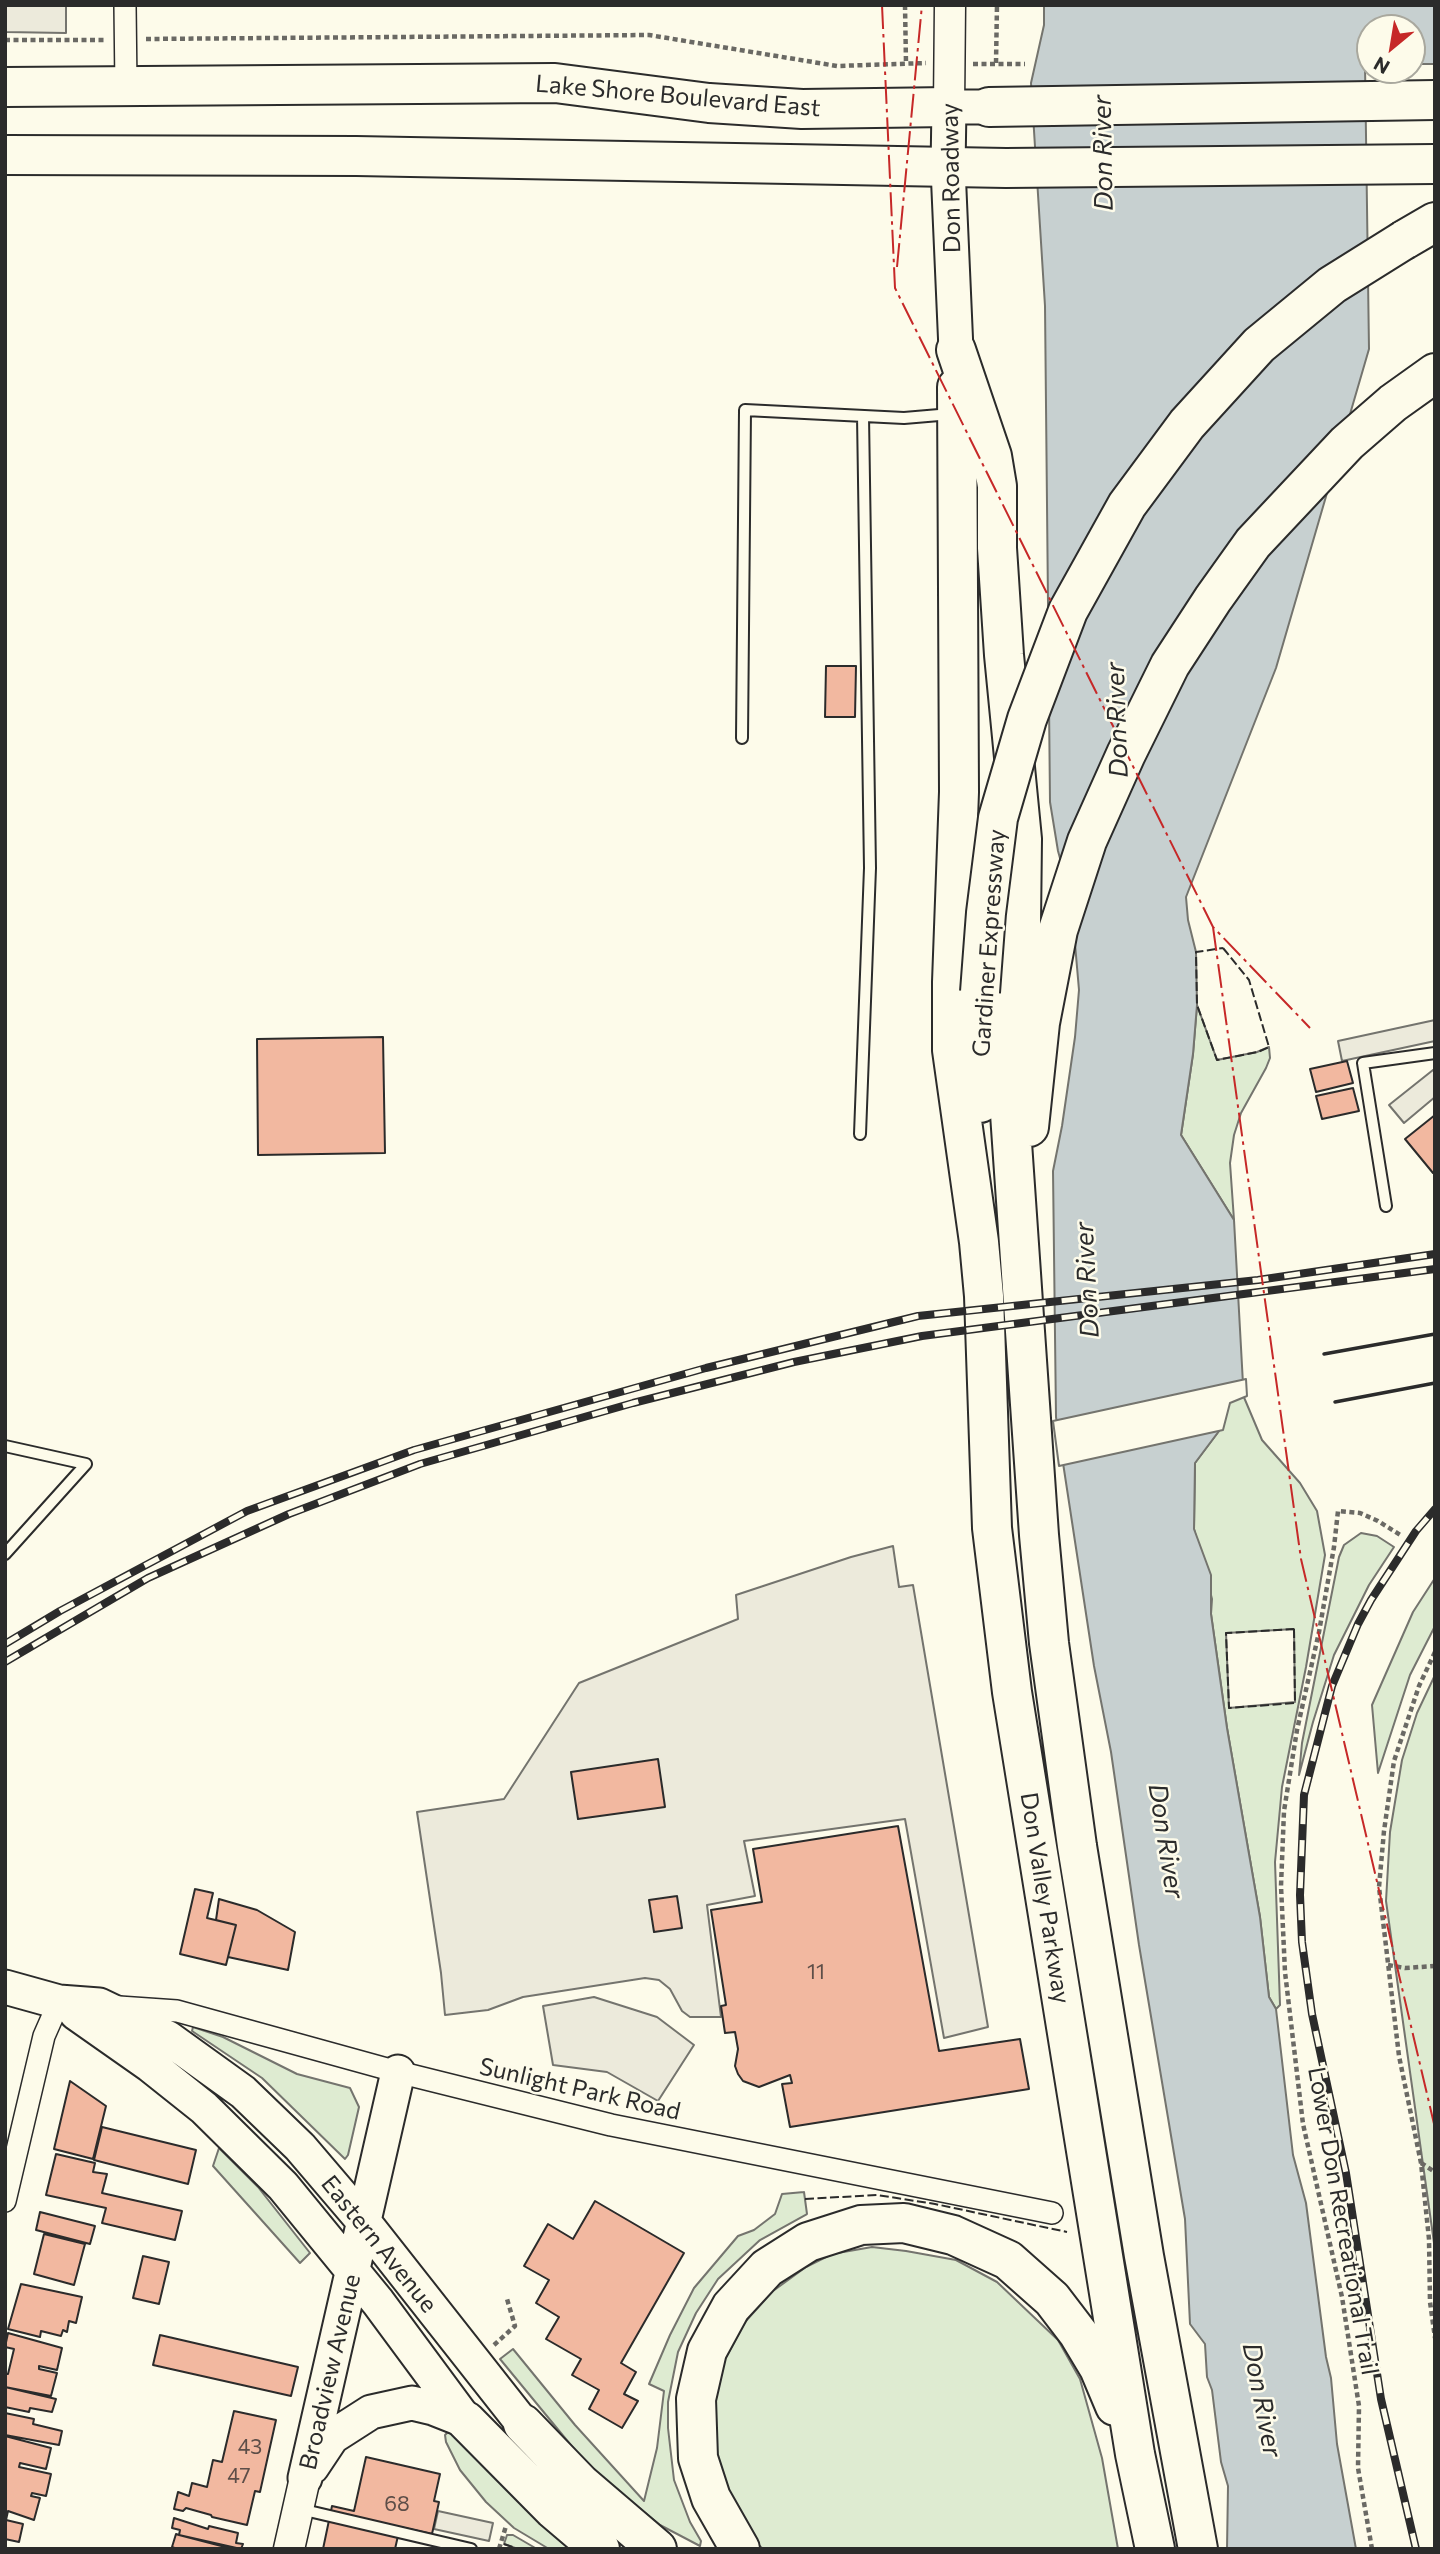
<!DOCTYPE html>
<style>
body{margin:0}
#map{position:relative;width:1440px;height:2554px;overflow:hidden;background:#fdfbea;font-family:Commissioner,sans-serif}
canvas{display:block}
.frame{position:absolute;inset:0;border:7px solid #2b2b2b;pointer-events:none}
.north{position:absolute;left:1356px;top:14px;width:70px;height:70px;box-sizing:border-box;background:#fdfbea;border:2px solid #a9a89e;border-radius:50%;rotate:210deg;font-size:19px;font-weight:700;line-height:28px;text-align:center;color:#2b2b2b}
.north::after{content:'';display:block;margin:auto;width:24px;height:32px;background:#c62828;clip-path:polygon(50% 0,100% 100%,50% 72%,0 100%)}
</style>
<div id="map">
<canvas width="1440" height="2554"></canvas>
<div class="frame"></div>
<div class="north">N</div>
</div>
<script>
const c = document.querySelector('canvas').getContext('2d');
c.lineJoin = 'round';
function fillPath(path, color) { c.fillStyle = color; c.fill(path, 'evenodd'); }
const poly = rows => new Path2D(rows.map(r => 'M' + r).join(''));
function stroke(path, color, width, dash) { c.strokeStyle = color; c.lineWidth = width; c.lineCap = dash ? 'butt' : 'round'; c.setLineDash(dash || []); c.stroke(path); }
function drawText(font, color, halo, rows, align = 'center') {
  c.font = font + ' Commissioner,sans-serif'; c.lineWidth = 5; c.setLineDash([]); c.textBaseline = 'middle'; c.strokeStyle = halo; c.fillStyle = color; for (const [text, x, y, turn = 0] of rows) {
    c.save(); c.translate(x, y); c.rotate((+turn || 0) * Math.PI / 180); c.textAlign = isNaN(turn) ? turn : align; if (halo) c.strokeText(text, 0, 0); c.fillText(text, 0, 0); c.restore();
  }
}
const green = poly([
 [1197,1005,1217,1060,1257,1052,1269,1047,1270,1058,1266,1068,1241,1113,1234,1135,1230,1163,1234,1220,1181,1135,1193,1054,1197,1005],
 [1243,1395,1262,1440,1300,1483,1317,1511,1325,1555,1306,1667,1282,1787,1275,1862,1280,2005,1276,2009,1269,1997,1260,1917,1227,1728,1211,1614,1212,1599,1194,1529,1195,1463,1219,1431,1227,1400,1243,1395],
 [1294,1629,1295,1702,1229,1708,1226,1633,1294,1629],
 [1361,1533,1377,1536,1394,1547,1369,1585,1334,1655,1313,1722,1299,1775,1302,1743,1339,1557,1344,1545,1361,1533],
 [1435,1578,1435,1626,1410,1675,1378,1773,1372,1705,1413,1612,1435,1578],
 [1435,1675,1435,2250,1386,1901,1390,1832,1402,1760,1417,1713,1435,1675],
 [193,2027,223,2037,297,2074,350,2088,359,2107,348,2155,345,2159,262,2078,192,2031,193,2027],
 [219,2148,258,2187,310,2253,300,2263,213,2166,219,2148],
 [804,2192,807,2214,760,2240,718,2279,696,2313,678,2352,668,2402,668,2428,674,2480,690,2522,701,2541,700,2546,660,2525,607,2482,579,2455,500,2359,513,2349,575,2425,644,2501,657,2448,664,2391,649,2384,670,2335,694,2288,738,2236,754,2230,775,2214,782,2194,804,2192],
 [872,2247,906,2251,956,2260,997,2282,1058,2340,1080,2379,1102,2458,1118,2549,763,2549,746,2533,722,2484,711,2436,717,2390,725,2359,745,2322,773,2291,806,2267,832,2254,872,2247],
 [450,2430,559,2540,570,2549,549,2549,514,2528,486,2502,460,2470,446,2442,445,2435,450,2430],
 [507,2535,513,2535,537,2549,518,2549,504,2544,507,2535]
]);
fillPath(green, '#deebd1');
stroke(green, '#74746e', 2);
const parking = poly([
 [5,5,66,5,66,33,5,32,5,5],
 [1435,1020,1435,1041,1342,1061,1338,1041,1435,1020],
 [1433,1070,1435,1072,1435,1097,1404,1123,1389,1105,1433,1070],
 [893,1546,899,1587,913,1585,988,2027,944,2038,905,1819,744,1841,755,1896,707,1905,721,2017,690,2017,682,2011,670,1989,659,1980,645,1978,523,1997,488,2010,445,2015,441,1973,417,1812,504,1799,579,1683,738,1619,736,1595,851,1557,893,1546],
 [594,1997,657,2017,694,2045,658,2101,607,2072,553,2065,543,2006,594,1997],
 [438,2511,493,2523,489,2541,434,2529,438,2511]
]);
fillPath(parking, '#eceadb');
stroke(parking, '#74746e', 2);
const water = poly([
 [1044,5,1435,5,1435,64,1412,64,1412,28,1370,28,1370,64,1365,64,1369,349,1276,668,1186,897,1188,920,1196,952,1197,1005,1193,1054,1181,1135,1234,1220,1243,1384,1227,1400,1219,1431,1195,1463,1194,1529,1211,1575,1211,1614,1227,1728,1260,1917,1269,1997,1276,2009,1293,2155,1306,2203,1326,2357,1331,2378,1337,2444,1356,2549,1227,2549,1228,2486,1221,2462,1212,2390,1207,2377,1205,2344,1190,2324,1185,2219,1139,1945,1111,1752,1094,1666,1056,1417,1053,1171,1062,1126,1075,1037,1079,990,1071,898,1058,851,1050,802,1045,306,1031,83,1044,25,1044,5]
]);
fillPath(water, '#c7d0d0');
stroke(water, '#74746e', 2);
const pier = poly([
 [1246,1379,1247,1396,1230,1403,1223,1430,1059,1466,1053,1421,1246,1379]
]);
fillPath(pier, '#fdfbea');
stroke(pier, '#74746e', 2);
const building = poly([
 [826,666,856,666,855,717,825,717,826,666],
 [383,1037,385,1153,258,1155,257,1039,383,1037],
 [1347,1061,1353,1083,1316,1092,1310,1069,1347,1061],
 [1353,1088,1359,1111,1322,1119,1316,1096,1353,1088],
 [1435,1115,1435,1172,1433,1173,1405,1139,1435,1115],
 [658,1759,665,1807,578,1819,571,1772,658,1759],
 [898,1826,939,2051,1020,2039,1029,2089,790,2127,782,2084,792,2083,790,2075,759,2087,743,2081,738,2074,735,2066,738,2049,735,2032,725,2033,721,2006,726,2005,711,1910,762,1902,753,1849,898,1826],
 [195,1889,213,1893,207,1918,236,1925,226,1965,180,1954,195,1889],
 [677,1896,682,1928,654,1932,649,1900,677,1896],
 [219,1899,257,1910,295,1932,288,1970,228,1957,236,1925,216,1920,219,1899],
 [70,2081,106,2106,93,2159,54,2149,70,2081],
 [102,2127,196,2150,188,2184,94,2160,102,2127],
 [56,2154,95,2163,93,2172,107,2174,102,2193,182,2211,175,2240,102,2223,106,2208,46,2195,56,2154],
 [595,2201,684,2253,621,2363,636,2372,624,2394,638,2401,622,2428,589,2409,599,2390,572,2375,581,2359,546,2339,559,2317,536,2303,549,2280,524,2266,548,2224,573,2239,595,2201],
 [40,2212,95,2226,90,2244,36,2230,40,2212],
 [44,2234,85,2244,74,2285,34,2274,44,2234],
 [143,2256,169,2262,159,2304,133,2298,143,2256],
 [21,2284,82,2297,76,2323,69,2321,67,2332,63,2330,61,2336,41,2331,40,2337,8,2329,21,2284],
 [8,2333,62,2348,57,2370,39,2366,39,2369,57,2373,51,2396,5,2387,5,2374,8,2374,14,2349,5,2347,8,2333],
 [160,2335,298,2367,291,2396,153,2365,160,2335],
 [5,2387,56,2399,52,2412,30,2408,29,2412,5,2407,5,2387],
 [234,2411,276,2420,260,2492,255,2491,247,2525,212,2517,211,2515,186,2508,183,2511,174,2509,178,2492,189,2496,192,2483,207,2487,213,2460,222,2462,234,2411],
 [5,2413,34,2419,33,2424,62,2431,59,2445,5,2435,5,2413],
 [5,2436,51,2448,46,2469,20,2463,19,2467,51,2474,46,2496,32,2493,31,2496,40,2498,34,2520,8,2511,6,2520,23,2524,19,2542,5,2539,5,2436],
 [366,2457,440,2474,434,2501,439,2502,432,2534,400,2527,395,2549,323,2549,332,2506,354,2511,366,2457],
 [174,2518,208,2529,209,2526,238,2533,236,2543,243,2544,241,2549,179,2535,180,2530,172,2528,174,2518],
 [176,2534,179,2535,233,2549,177,2549,172,2547,176,2534]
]);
fillPath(building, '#f2b8a0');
stroke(building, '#2b2b2b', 2);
const lane = poly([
 [742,738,745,410,904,418,951,414],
 [860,1134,870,868,863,416],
 [1386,1206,1363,1063,1435,1053],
 [5,1446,86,1464,5,1554],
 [300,2509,471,2549]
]);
const street = poly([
 [125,5,126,87],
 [119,2007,177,2011,398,2072,611,2125,1052,2213],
 [5,2201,44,2036,59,2002]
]);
const secondary = poly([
 [949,107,950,5],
 [289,2549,305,2478]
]);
const primary = poly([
 [956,350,948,168,949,107,989,107],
 [5,1987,59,2002,99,2005,168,2038,243,2092,300,2147,364,2222,523,2424],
 [76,2013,150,2065,204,2108,283,2186,378,2302,466,2421],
 [312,2467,332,2437,371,2412,412,2403,433,2408,466,2421],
 [305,2478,398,2072]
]);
const highway = poly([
 [5,87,555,83,709,103,802,109,949,107],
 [989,107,1435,100],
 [5,155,356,156,1006,168,1435,164],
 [1404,240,1435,222],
 [956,350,992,456,997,486,997,548,1004,655,1022,839,1021,923,1009,1013,1007,1070,1039,1535,1049,1643,1077,1846,1144,2256,1198,2549],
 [957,387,959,792,952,982,952,1050,979,1242,984,1296,992,1528,1012,1692,1135,2454,1155,2549],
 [980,1103,980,992],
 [1029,1127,1040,1023,1058,930,1087,841,1126,754,1170,665,1213,599,1253,543,1347,443,1393,403,1435,373],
 [466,2421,553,2509,600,2549],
 [523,2424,581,2484,657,2549],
 [740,2549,711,2498,698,2458,696,2399,707,2351,731,2307,767,2268,808,2242,861,2225,904,2223,953,2235,1008,2260,1052,2299,1078,2333,1099,2368,1115,2406]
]);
stroke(lane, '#2b2b2b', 14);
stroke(street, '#2b2b2b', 24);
stroke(secondary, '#2b2b2b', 33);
stroke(primary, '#2b2b2b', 37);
stroke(highway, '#2b2b2b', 42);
stroke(poly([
 [905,5,906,63],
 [146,39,649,35,837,66,926,63],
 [5,40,106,40],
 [996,63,997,5],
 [973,64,1025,64],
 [1435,1652,1419,1686,1394,1761,1384,1831,1379,1887,1399,2056,1421,2163,1429,2239,1430,2302,1435,2338],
 [1388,1965,1405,1968,1435,1966],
 [1421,2163,1435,2172],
 [494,2345,515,2326,507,2299],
 [499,2549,506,2526],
 [1372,2549,1358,2468,1359,2406,1342,2297,1303,2124,1285,1972,1281,1886,1284,1811,1297,1730,1319,1632,1334,1547,1338,1511,1360,1513,1378,1521,1402,1536]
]), '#6a6964', 4.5, [5, 3.5]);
stroke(lane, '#fdfbea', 10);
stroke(street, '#fdfbea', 21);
stroke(secondary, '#fdfbea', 30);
stroke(primary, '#fdfbea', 33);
stroke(highway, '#fdfbea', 38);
const rail = poly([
 [5,1644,60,1611,247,1511,414,1450,706,1368,918,1316,1258,1280,1435,1254],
 [5,1662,148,1578,289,1514,420,1464,633,1403,794,1362,922,1336,1435,1269],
 [1416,2549,1381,2399,1346,2173,1312,2014,1302,1942,1300,1895,1304,1795,1332,1686,1358,1624,1371,1600,1416,1531,1435,1509]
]);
stroke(rail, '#2b2b2b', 8);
stroke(rail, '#fdfbea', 5, [16]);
const highwayBridge = poly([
 [980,992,986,913,998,818,1027,719,1068,611,1127,505,1187,424,1259,345,1332,285,1404,240]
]);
stroke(highwayBridge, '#2b2b2b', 42, []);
stroke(highwayBridge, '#fdfbea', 38);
stroke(poly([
 [1223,948,1249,980,1269,1047,1258,1052,1217,1060,1197,1005,1196,952,1223,948],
 [1294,1629,1295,1703,1229,1708,1226,1633,1294,1629],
 [805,2199,877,2195,935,2204,1067,2232],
 [504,2544,518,2549]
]), '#2b2b2b', 2, [9, 3.5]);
stroke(poly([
 [1324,1354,1435,1334],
 [1335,1402,1435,1383]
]), '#2b2b2b', 3.5);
stroke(poly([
 [882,5,895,288,1213,927,1310,1028],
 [897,267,922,5],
 [1213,927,1301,1559,1435,2128]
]), '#c62828', 2, [24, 5, 3.5, 5]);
drawText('21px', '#5d4e48', null, [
 ["11",816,1972],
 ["43",250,2447],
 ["47",239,2476],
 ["68",397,2504]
]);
drawText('24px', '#2b2b2b', '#fdfbea', [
 ["Lake Shore Boulevard East",678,96,5],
 ["Don Roadway",951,178,-91],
 ["Gardiner Expressway",989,943,-86],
 ["Don Valley Parkway",1045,1898,81],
 ["Sunlight Park Road",580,2089,13],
 ["Lower Don Recreational Trail",1343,2221,80],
 ["Eastern Avenue",379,2244,51],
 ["Broadview Avenue",330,2372,-77]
]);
drawText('italic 26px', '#2b2b2b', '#fdfbea', [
 ["Don River",1103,153,-91],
 ["Don River",1117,720,-92],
 ["Don River",1087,1280,-93],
 ["Don River",1166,1841,81],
 ["Don River",1262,2400,79]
]);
</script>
